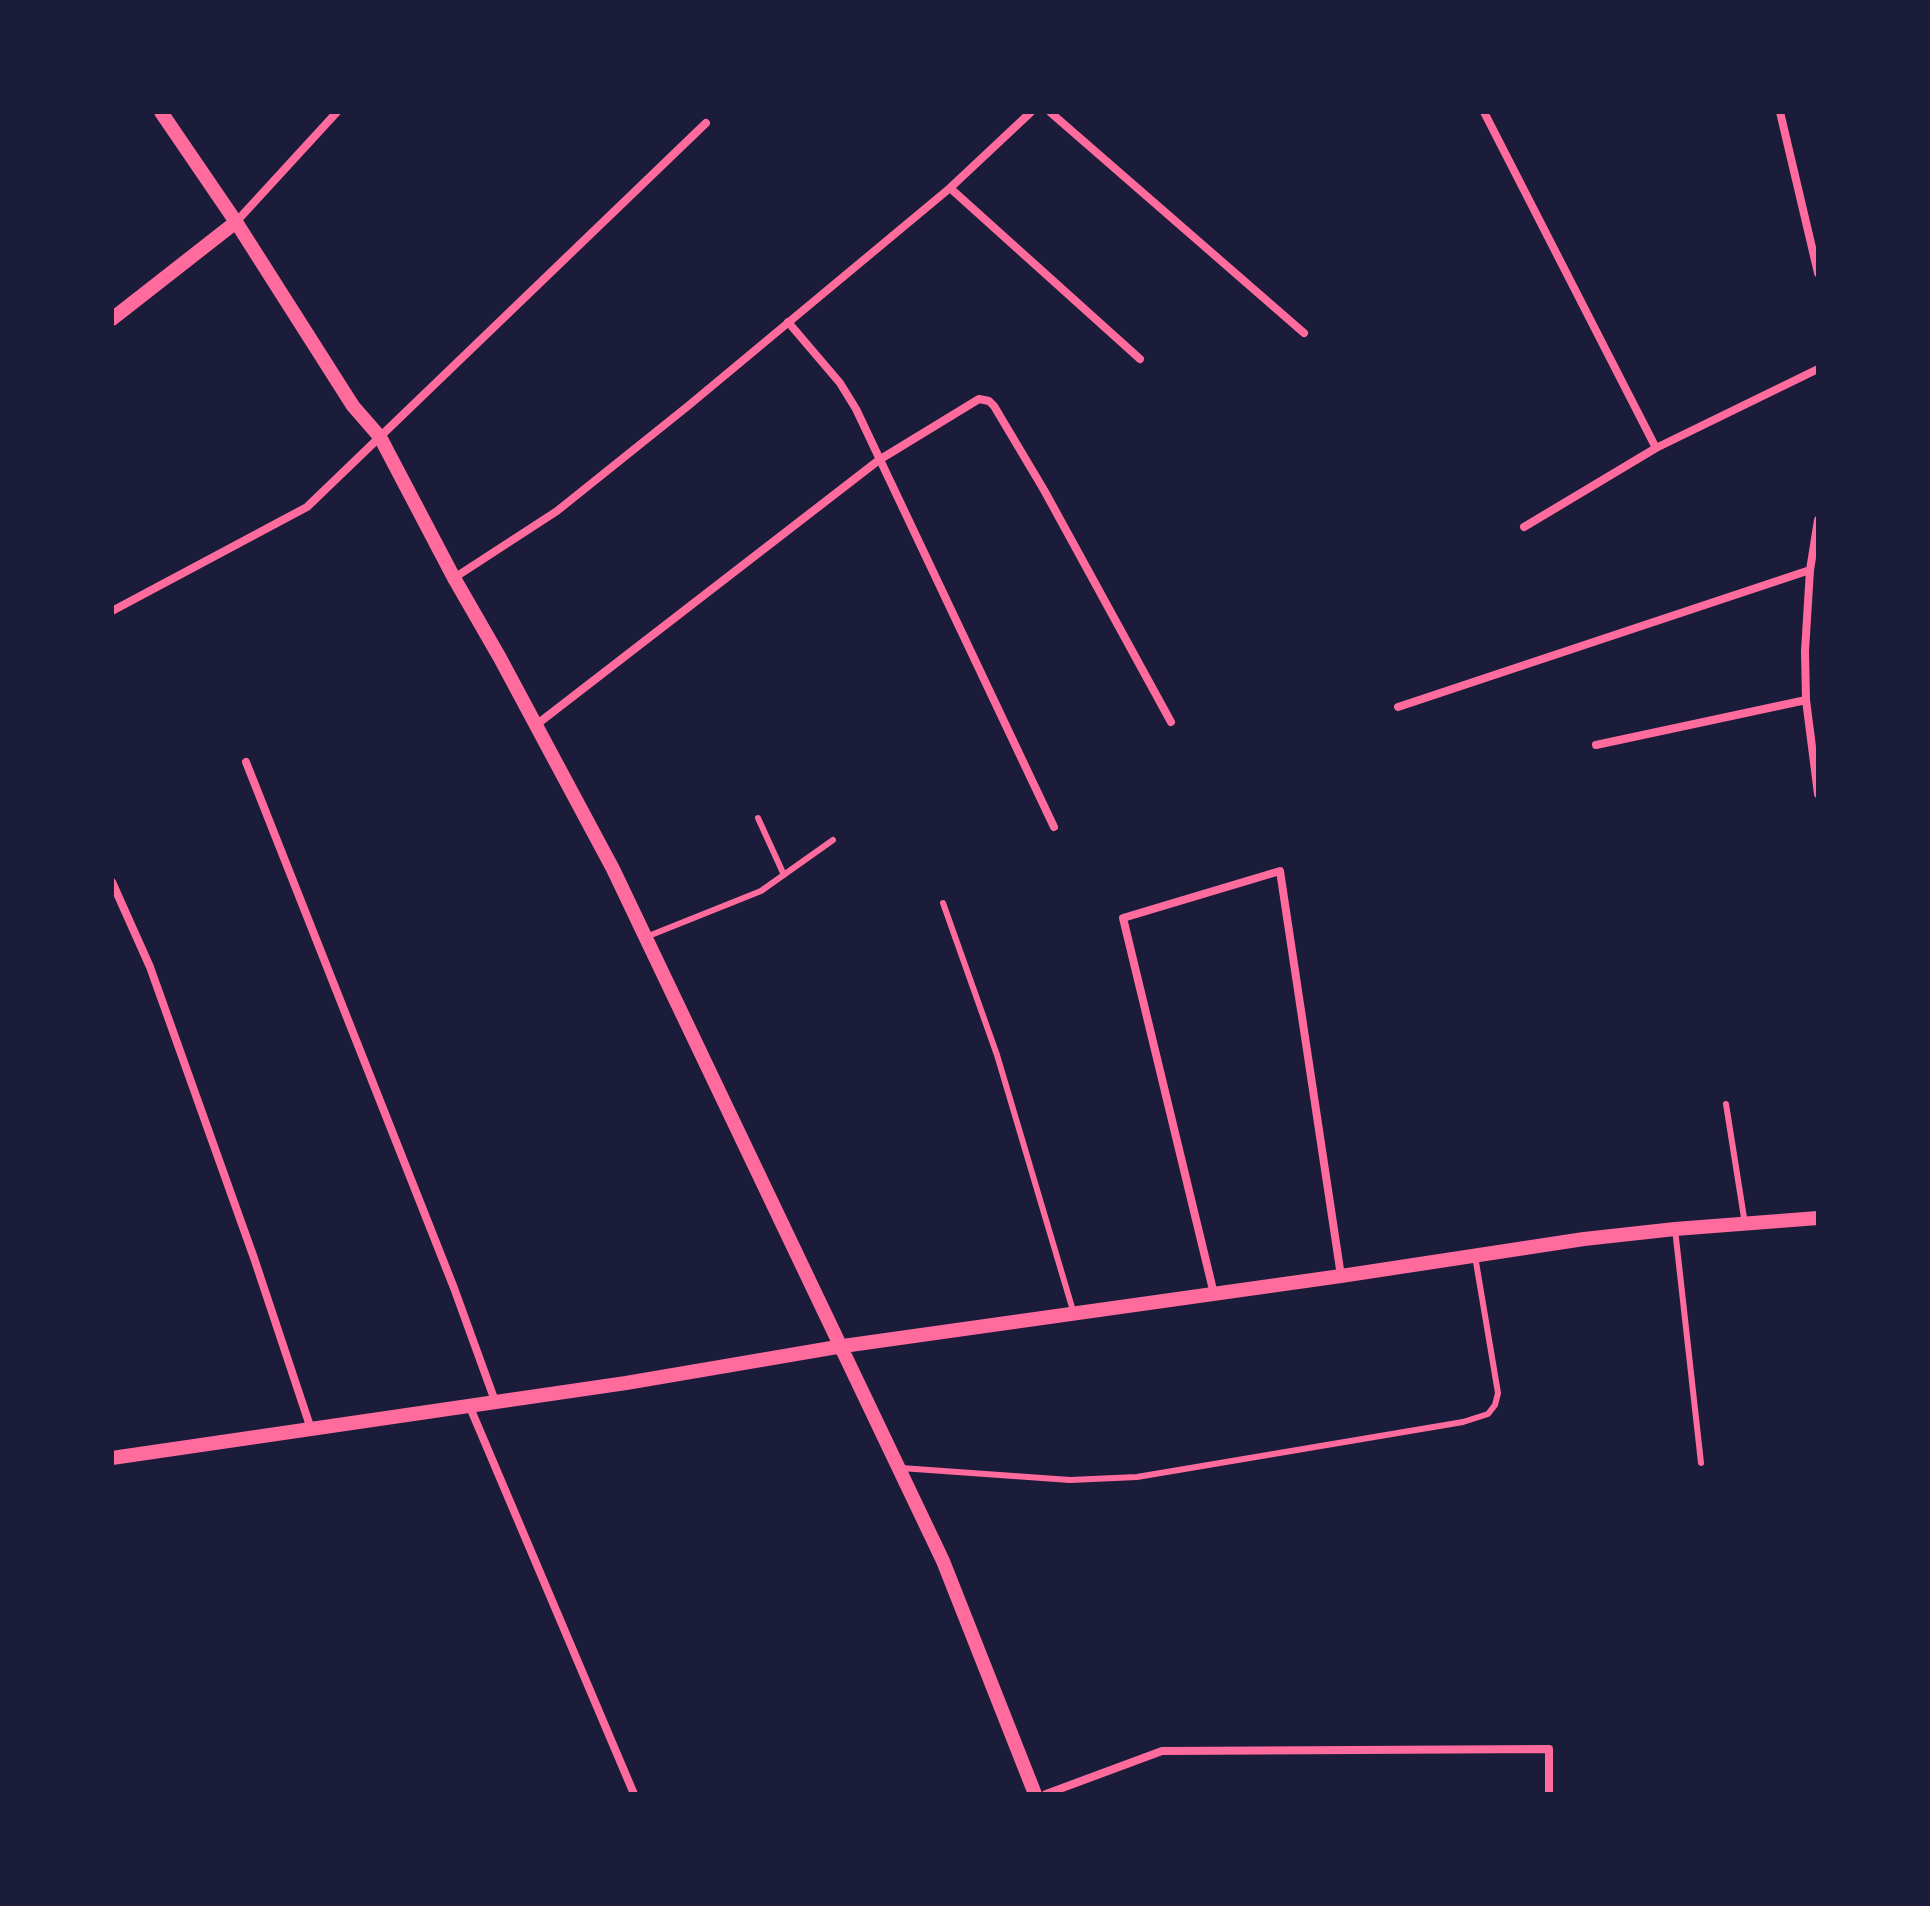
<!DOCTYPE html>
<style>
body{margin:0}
#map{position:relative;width:1930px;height:1906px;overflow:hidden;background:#1b1b3a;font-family:"PT Sans",sans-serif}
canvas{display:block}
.frame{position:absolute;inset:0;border:114px solid #1b1b3a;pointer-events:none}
</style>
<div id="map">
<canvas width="1930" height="1906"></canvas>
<div class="frame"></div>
</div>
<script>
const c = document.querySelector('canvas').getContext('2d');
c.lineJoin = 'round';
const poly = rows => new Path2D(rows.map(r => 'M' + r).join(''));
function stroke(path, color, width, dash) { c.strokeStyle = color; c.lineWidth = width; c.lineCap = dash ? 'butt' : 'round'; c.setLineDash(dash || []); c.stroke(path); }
stroke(poly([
 [758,818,784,875],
 [943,903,997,1055,1074,1314],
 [646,937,761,891,833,840],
 [1726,1104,1745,1224],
 [1675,1229,1701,1463],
 [901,1468,1070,1480,1137,1477,1463,1422,1488,1414,1495,1405,1498,1393,1475,1256]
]), '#ff6b9d', 6);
stroke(poly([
 [1050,112,1304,333],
 [1484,112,1656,448],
 [1780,112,1818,273],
 [950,188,1140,359],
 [236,222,337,112],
 [788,322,840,383,856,409,1054,827],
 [1818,520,1810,570,1805,651,1806,700,1818,794],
 [1524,527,1656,448,1818,369],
 [454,578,557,511,688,406,950,188,1031,112],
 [112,611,307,507,706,123],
 [1398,707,1810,570],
 [536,725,879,460,979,399,989,401,994,406,1044,490,1171,722],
 [1596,745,1806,700],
 [246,762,454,1288,495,1401],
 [112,882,150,967,254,1258,311,1429],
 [1214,1294,1123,918,1280,871,1341,1276],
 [469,1405,634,1794],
 [1046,1794,1162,1751,1549,1749,1549,1794]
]), '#ff6b9d', 8);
stroke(poly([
 [161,112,236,222,353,406,380,437,454,578,500,658,613,869,943,1561,1035,1794],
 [112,319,236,222],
 [112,1458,626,1383,843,1346,1341,1276,1584,1239,1675,1229,1818,1218]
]), '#ff6b9d', 14);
</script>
